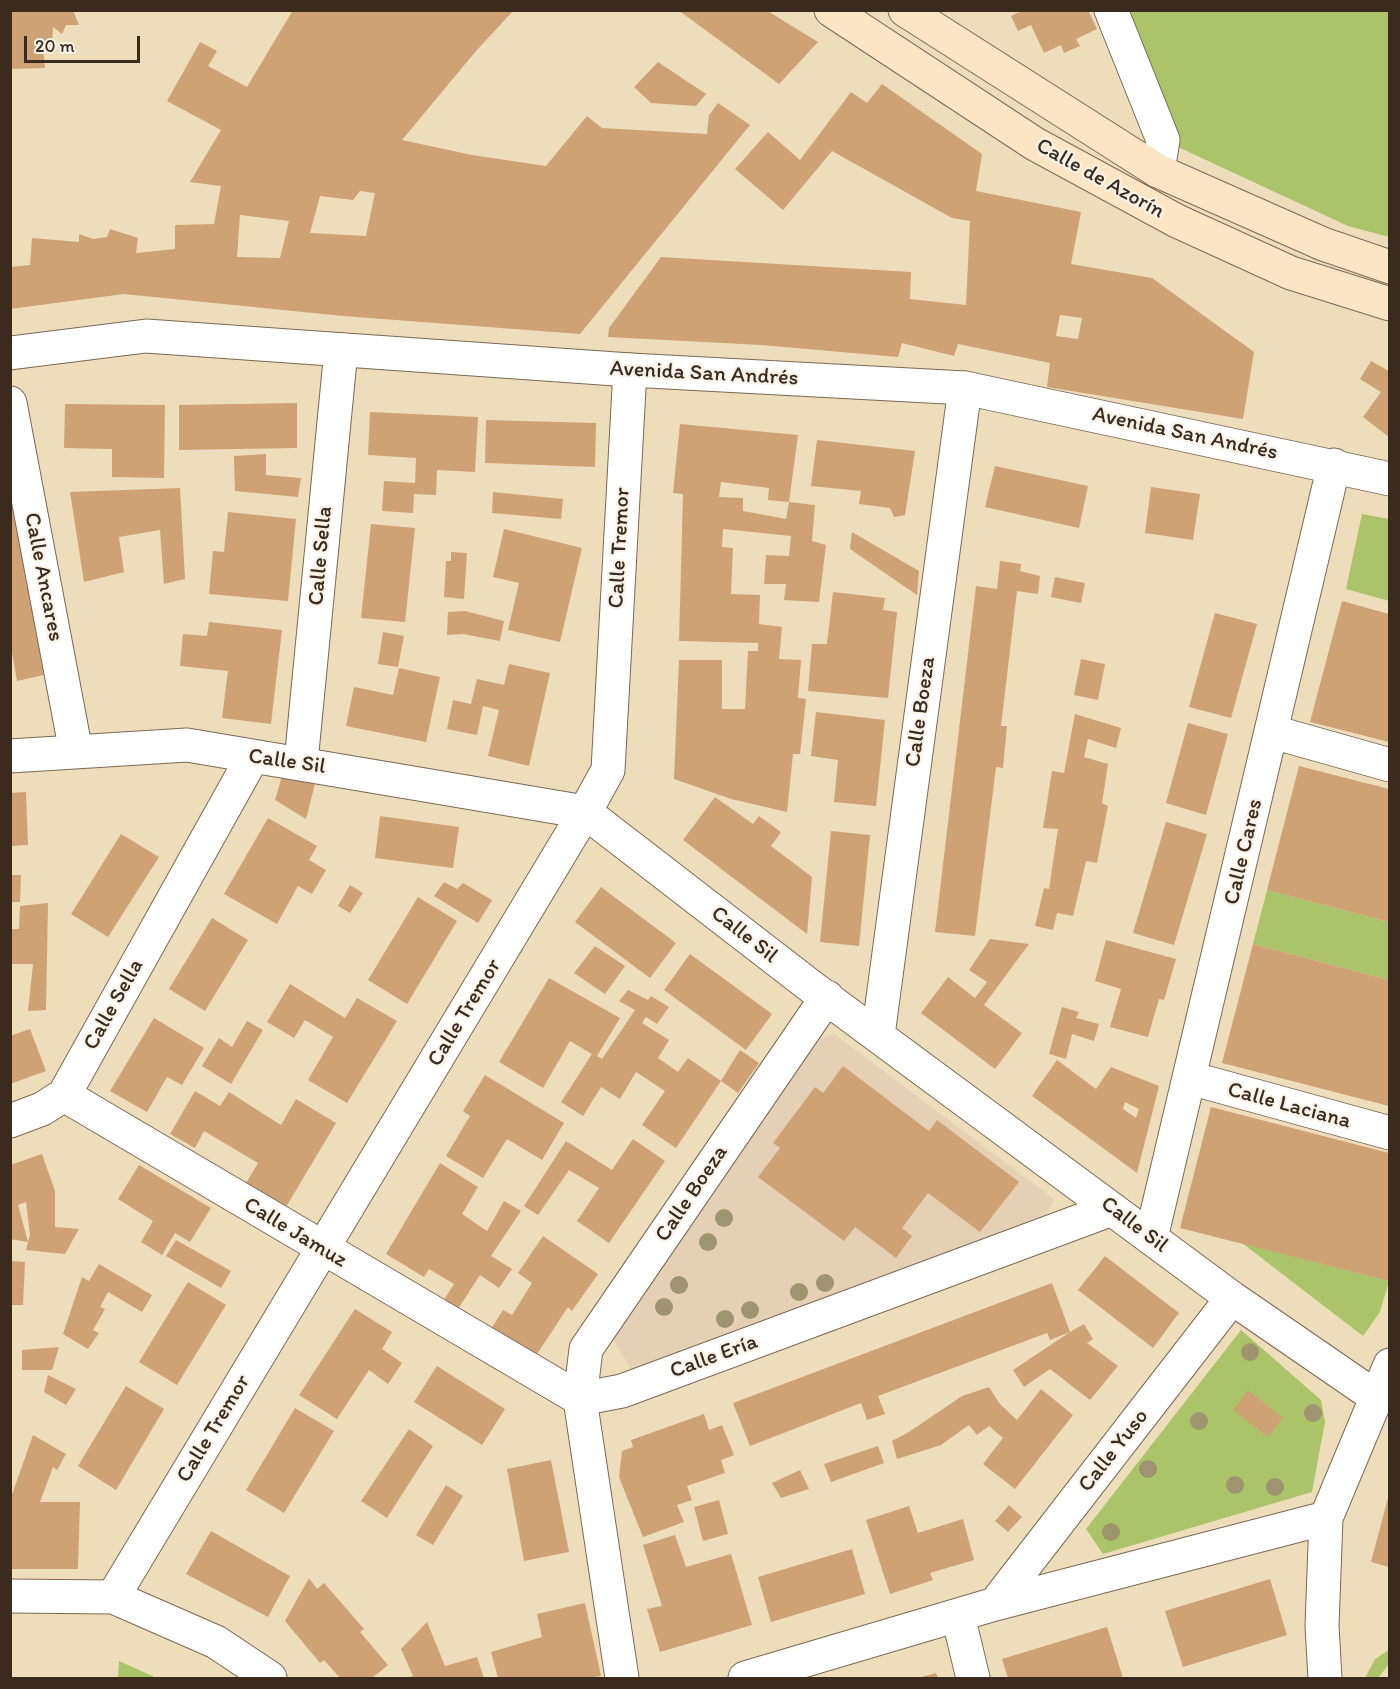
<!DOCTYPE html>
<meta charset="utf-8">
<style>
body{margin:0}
#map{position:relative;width:1400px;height:1689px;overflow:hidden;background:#eeddba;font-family:Itim,sans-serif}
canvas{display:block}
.frame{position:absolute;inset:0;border:12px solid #3b2a1e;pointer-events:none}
.scale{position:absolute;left:24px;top:36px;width:116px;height:27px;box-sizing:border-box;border:3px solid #3b2a1e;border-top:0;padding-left:8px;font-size:18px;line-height:21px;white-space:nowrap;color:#3b2a1e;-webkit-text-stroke:4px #f7f3e8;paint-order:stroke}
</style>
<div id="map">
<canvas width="1400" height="1689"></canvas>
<div class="frame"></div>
<div class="scale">20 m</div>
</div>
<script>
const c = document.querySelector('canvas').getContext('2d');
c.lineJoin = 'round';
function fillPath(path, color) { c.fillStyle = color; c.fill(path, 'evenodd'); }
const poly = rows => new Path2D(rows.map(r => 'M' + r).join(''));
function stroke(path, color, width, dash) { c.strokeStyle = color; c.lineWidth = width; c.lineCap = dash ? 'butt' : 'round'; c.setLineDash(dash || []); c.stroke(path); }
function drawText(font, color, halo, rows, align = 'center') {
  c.font = font + ' Itim,sans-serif'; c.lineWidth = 4.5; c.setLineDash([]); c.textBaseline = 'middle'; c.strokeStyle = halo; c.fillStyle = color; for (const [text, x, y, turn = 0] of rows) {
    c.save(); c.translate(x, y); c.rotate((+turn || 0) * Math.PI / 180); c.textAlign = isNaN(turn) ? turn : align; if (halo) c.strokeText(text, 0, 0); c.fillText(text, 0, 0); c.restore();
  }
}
fillPath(poly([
 [833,1033,1054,1199,1046,1216,631,1369,613,1339,816,1041]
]), '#e6d0b5');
fillPath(poly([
 [1111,11,1389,11,1389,237,1348,226,1163,140],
 [1362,514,1389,519,1389,601,1346,589],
 [1267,890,1389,922,1389,980,1253,944],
 [1242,1243,1389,1281,1380,1312,1363,1336],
 [1241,1330,1321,1400,1325,1422,1312,1492,1103,1554,1086,1529],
 [1389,1650,1389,1664,1378,1678,1365,1678,1375,1659],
 [119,1661,157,1678,118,1678]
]), '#acc469');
fillPath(poly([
 [10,10,73,10,79,25,66,25,62,34,53,27,52,44,43,47,45,68,10,69],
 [293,10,514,10,476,51,402,140,472,155,546,166,587,116,602,128,707,134,709,115,718,103,750,125,580,334,343,316,124,294,10,309,10,267,30,265,32,238,79,242,79,234,93,239,107,237,110,229,138,238,136,253,175,249,175,225,214,224,221,186,190,182,221,130,167,101,200,42,217,51,208,66,247,87],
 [360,191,375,193,366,236,310,233,320,196,353,200],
 [240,215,289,221,280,258,237,257],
 [678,10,766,10,818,42,779,84],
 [1023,10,1088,10,1097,29,1076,39,1080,46,1064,53,1061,45,1044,53,1031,25,1018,31,1011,16],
 [658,62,706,94,696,106,651,103,634,87],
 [882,84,982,154,976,191,1081,212,1071,264,1152,278,1254,352,1243,419,1047,387,1050,363,958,344,954,356,902,343,898,357,761,345,608,337,609,328,661,257,911,272,910,299,966,305,970,221,952,218,832,151,783,210,735,169,768,132,800,160,851,92,867,103],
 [1060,315,1082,318,1078,339,1056,336],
 [1371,361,1389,371,1389,437,1363,417,1381,392,1360,379],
 [297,403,297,448,179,450,179,405],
 [65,404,165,405,164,478,112,477,112,449,64,448],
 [370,412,478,417,475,472,437,470,436,495,414,494,413,513,382,511,384,481,415,483,416,458,368,455],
 [486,420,596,423,595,467,485,463],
 [680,424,798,435,789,502,768,500,769,488,721,482,719,497,743,498,743,511,786,519,789,502,815,505,812,541,826,545,819,602,784,600,786,584,764,584,766,555,789,556,791,536,723,529,722,547,733,548,731,594,760,595,759,624,782,627,779,659,801,660,798,698,806,699,800,754,793,754,787,812,731,799,674,779,679,660,722,660,722,709,745,709,748,651,758,651,758,643,679,641,683,494,673,493],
 [817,440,915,451,905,515,894,517,890,508,859,504,861,491,811,486],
 [266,454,266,475,301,478,298,497,235,491,234,456],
 [995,466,1088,486,1079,528,985,507],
 [10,475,44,675,17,681,10,641],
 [1151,487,1200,494,1193,540,1145,533],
 [180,488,185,579,164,584,160,530,119,537,124,572,84,582,70,492],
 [493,492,563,499,561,519,492,513],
 [228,512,296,519,288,601,209,594,213,551,224,552],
 [371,524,415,528,405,622,361,618],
 [504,529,582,548,560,642,508,630,519,583,493,577],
 [852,532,919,571,917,595,850,549],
 [451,552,467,553,464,599,444,597,446,561,451,561],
 [1000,561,1021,564,1020,571,1040,576,1038,594,1017,591,1001,726,1007,726,1003,768,996,767,975,936,935,932,976,586,997,589],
 [1055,577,1085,583,1081,603,1051,597],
 [833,592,885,598,883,610,897,612,888,698,808,691,812,644,827,644],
 [1342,601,1389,614,1389,742,1310,722],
 [465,611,504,621,500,641,463,634,447,635,448,612],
 [1215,613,1257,624,1231,718,1189,707],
 [209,622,282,630,271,724,222,718,228,671,180,666,183,634,207,636],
 [383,632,404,636,398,667,378,664],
 [1081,659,1105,664,1098,700,1074,695],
 [509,664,550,673,529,766,488,756,499,710,483,706,477,735,447,729,453,700,471,704,477,679,504,685],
 [399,668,440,677,426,742,346,726,354,687,393,695],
 [816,712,885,720,876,806,834,802,838,760,811,756],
 [1075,714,1121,728,1116,748,1088,739,1084,757,1108,764,1102,803,1108,806,1097,863,1086,861,1073,916,1057,913,1053,930,1035,926,1044,888,1049,889,1058,829,1043,828,1052,771,1064,773],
 [1188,723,1228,734,1206,815,1166,803],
 [1299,766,1389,789,1389,922,1267,890],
 [282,776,315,784,306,819,275,800],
 [26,792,28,845,10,846,10,793],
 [715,797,753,824,759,816,781,832,771,846,812,877,807,934,683,840],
 [380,816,459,827,453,868,375,858],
 [268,818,317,846,309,860,326,870,312,894,298,886,277,924,224,894],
 [1166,822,1207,834,1174,945,1133,933],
 [831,831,870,835,859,946,820,942],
 [121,834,159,857,108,937,71,914],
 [10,875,21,875,20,902,10,902],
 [444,882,457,889,463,883,492,900,478,923,434,896],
 [350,885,363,893,350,913,338,906],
 [601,887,676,943,650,978,575,922],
 [418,897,457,921,407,1004,368,980],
 [48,903,46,1010,28,1011,33,964,10,964,10,929,19,929,20,906],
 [212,918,248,940,205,1011,169,989],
 [990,939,1029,944,984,1005,1022,1033,995,1069,921,1013,948,977,975,998,987,982,969,970],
 [1106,940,1176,959,1164,1000,1159,999,1148,1037,1110,1027,1121,989,1095,981],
 [1253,944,1389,980,1389,1106,1222,1063],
 [595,946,625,966,605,994,574,973],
 [690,954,772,1014,746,1050,664,990],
 [549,978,620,1018,597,1056,602,1059,635,1010,619,1001,628,990,648,1000,651,996,669,1007,657,1024,646,1017,642,1023,669,1040,658,1058,678,1072,688,1058,721,1081,740,1050,759,1063,738,1093,721,1081,676,1148,642,1125,665,1091,636,1072,620,1099,601,1087,583,1116,561,1102,592,1054,570,1041,543,1088,499,1062],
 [290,984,345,1018,357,998,397,1021,347,1103,308,1080,333,1037,305,1020,294,1038,267,1022],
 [1062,1007,1079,1012,1076,1018,1099,1024,1094,1041,1072,1034,1066,1059,1049,1054],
 [154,1018,204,1048,182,1085,167,1077,147,1112,110,1091],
 [247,1021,263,1030,231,1084,202,1066,219,1038,232,1047],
 [30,1029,46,1071,10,1084,10,1036],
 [1057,1060,1096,1089,1111,1067,1159,1086,1137,1173,1032,1096],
 [1125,1102,1139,1109,1136,1118,1123,1109],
 [843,1066,929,1131,937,1120,1019,1182,980,1232,928,1193,902,1228,912,1236,896,1258,855,1227,844,1241,758,1177,780,1148,773,1143,815,1087,823,1093],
 [485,1075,564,1123,542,1160,507,1139,483,1178,446,1156,470,1116,463,1111],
 [195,1091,220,1106,229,1092,281,1125,296,1099,336,1123,286,1207,246,1183,258,1163,204,1131,195,1148,170,1134],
 [1211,1107,1389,1153,1389,1281,1180,1228],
 [633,1139,665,1161,609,1243,577,1221,599,1188,569,1170,538,1215,524,1206,566,1141,612,1170],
 [42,1154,55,1191,55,1227,79,1229,65,1254,26,1250,28,1242,10,1239,10,1165],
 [26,1202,30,1235,28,1242,18,1205],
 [440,1163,478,1187,462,1214,487,1231,504,1201,521,1211,491,1256,512,1269,499,1288,480,1275,456,1312,442,1303,454,1284,429,1269,424,1277,386,1254],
 [139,1165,211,1208,190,1242,175,1233,162,1255,141,1242,153,1221,118,1199],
 [543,1236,598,1274,572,1311,568,1307,535,1357,491,1329,503,1310,512,1315,532,1283,518,1273],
 [176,1240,231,1271,221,1288,166,1256],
 [1105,1256,1179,1313,1153,1348,1078,1290],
 [10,1261,25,1262,23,1305,10,1305],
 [99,1264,152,1295,142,1312,108,1292,100,1307,105,1309,93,1330,99,1333,88,1349,63,1334,82,1277,89,1281],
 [188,1282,226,1305,177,1385,139,1362],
 [1052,1283,1070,1332,1084,1324,1093,1339,1087,1343,1118,1366,1090,1400,1050,1369,1024,1387,1013,1370,1070,1332,1050,1340,1047,1333,878,1396,885,1414,867,1420,861,1403,750,1446,733,1403],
 [355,1309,392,1332,382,1349,402,1363,388,1384,369,1370,337,1419,299,1395],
 [59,1347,52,1370,22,1370,22,1350],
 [437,1366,505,1409,482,1445,414,1402],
 [48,1375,76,1389,66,1405,44,1392],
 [126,1386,164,1409,116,1490,78,1466],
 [989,1387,1000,1404,1017,1420,1041,1389,1073,1415,1015,1489,983,1464,1003,1438,989,1426,977,1435,969,1425,941,1445,897,1459,892,1441,909,1432,962,1396],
 [1248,1390,1283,1418,1268,1437,1233,1410],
 [295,1408,334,1431,284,1513,246,1490],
 [704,1414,709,1430,722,1425,734,1455,721,1460,725,1473,687,1486,692,1500,677,1505,684,1522,643,1537,619,1477,622,1451,633,1447,631,1440],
 [409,1429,433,1446,387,1518,361,1501],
 [33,1435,66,1454,57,1470,53,1467,40,1502,80,1502,78,1569,10,1569,10,1500],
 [878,1446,884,1463,831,1482,824,1464],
 [551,1460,569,1552,524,1561,507,1469],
 [800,1470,809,1489,781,1498,772,1483],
 [446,1485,463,1496,433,1545,416,1535],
 [1389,1494,1389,1567,1371,1562],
 [719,1500,728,1534,703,1541,694,1507],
 [1009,1505,1022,1517,1008,1532,995,1521],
 [909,1506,918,1533,963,1519,974,1560,930,1573,933,1580,890,1594,866,1520],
 [211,1531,290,1576,268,1617,186,1574],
 [675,1535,686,1567,731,1554,752,1625,660,1652,647,1609,662,1606,643,1545],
 [852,1549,865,1594,771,1622,758,1577],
 [309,1578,317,1589,324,1583,364,1629,360,1632,388,1665,372,1678,340,1678,324,1660,320,1663,285,1621],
 [1270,1579,1287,1635,1183,1667,1165,1611],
 [585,1603,601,1676,589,1678,498,1678,491,1652,542,1637,537,1614],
 [427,1622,445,1666,477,1657,484,1678,405,1678,413,1676,401,1649],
 [1107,1627,1123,1678,1008,1678,1002,1659],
 [936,1673,938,1678,918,1678]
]), '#cfa275');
const minor = poly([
 [1111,10,1163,140,1158,171],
 [10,403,76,752],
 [1273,732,1390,765],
 [10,756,187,745,585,812,813,988,1232,1298,1376,1397],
 [301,762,341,350],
 [878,1035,965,388],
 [1190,1078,1390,1133],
 [64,1095,252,758],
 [10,1121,42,1109,64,1095,580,1399],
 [1151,1238,1334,465],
 [580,1399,622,1391,1112,1209],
 [10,1596,113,1597,216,1642,270,1678],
 [113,1597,585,812,608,770,630,370],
 [995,1604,1232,1298],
 [958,1616,973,1678],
 [622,1678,580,1399,586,1349,827,997],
 [745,1678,995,1604,1326,1518],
 [1325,1678,1322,1626,1326,1518,1390,1365]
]);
const tertiary = poly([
 [10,353,146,336,630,370,965,388,1390,479]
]);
const secondary = poly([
 [831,10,1035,144,1177,221,1291,273,1390,304],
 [905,10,1158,171,1323,244,1390,267]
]);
stroke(minor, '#7a6955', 35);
stroke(tertiary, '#7a6955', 35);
stroke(secondary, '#7a6955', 35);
stroke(minor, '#fff', 33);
stroke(tertiary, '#fff', 33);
stroke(secondary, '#fce5c4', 33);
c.fillStyle = '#9e9470';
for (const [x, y] of [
 [724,1218],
 [708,1242],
 [825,1283],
 [679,1285],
 [799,1292],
 [664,1307],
 [750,1310],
 [725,1319],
 [1250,1352],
 [1313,1413],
 [1199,1421],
 [1148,1469],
 [1235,1485],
 [1275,1487],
 [1111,1532]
]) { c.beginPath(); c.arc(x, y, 9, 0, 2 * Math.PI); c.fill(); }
drawText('22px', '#3b2a1e', '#f7f3e8', [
 ["Calle de Azorín",1100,179,29],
 ["Avenida San Andrés",704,374,3],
 ["Avenida San Andrés",1185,434,12],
 ["Calle Tremor",620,548,-87],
 ["Calle Sella",321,556,-85],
 ["Calle Ancares",43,577,79],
 ["Calle Boeza",921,712,-82],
 ["Calle Sil",287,762,8],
 ["Calle Cares",1244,852,-77],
 ["Calle Sil",744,935,38],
 ["Calle Sella",114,1005,-61],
 ["Calle Tremor",465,1013,-59],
 ["Calle Laciana",1289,1106,15],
 ["Calle Boeza",692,1194,-56],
 ["Calle Sil",1134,1225,37],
 ["Calle Jamuz",295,1233,31],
 ["Calle Ería",714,1357,-20],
 ["Calle Tremor",214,1429,-59],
 ["Calle Yuso",1114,1451,-52]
]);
</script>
